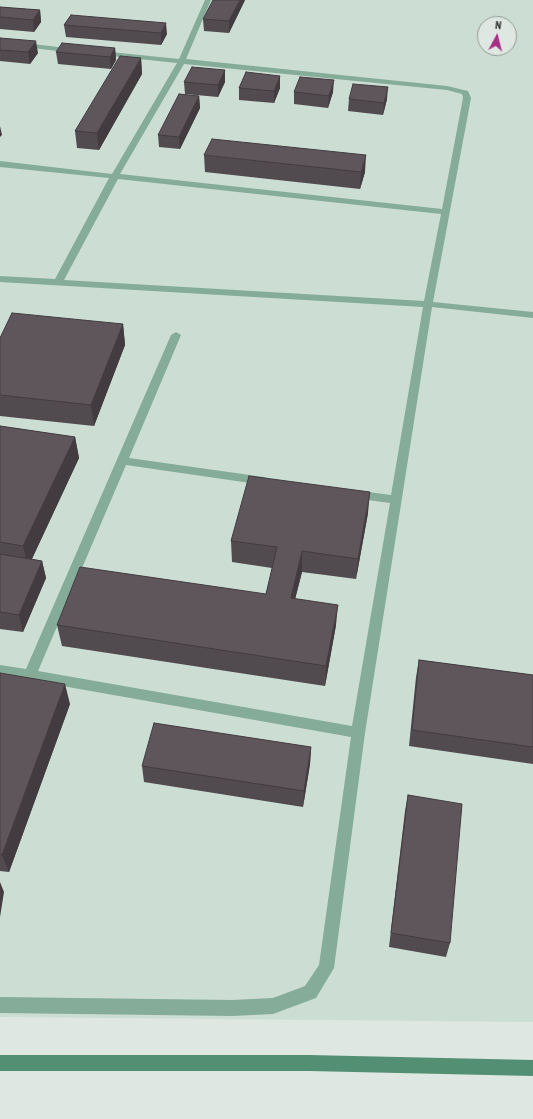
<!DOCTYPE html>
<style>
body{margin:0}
#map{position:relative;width:533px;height:1119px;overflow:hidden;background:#dee7e2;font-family:"PT Sans Narrow",sans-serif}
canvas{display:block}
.north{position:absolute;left:477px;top:16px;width:40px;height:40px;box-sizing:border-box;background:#dee7e2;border:1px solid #949b97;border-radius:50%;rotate:7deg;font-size:11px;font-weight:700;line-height:16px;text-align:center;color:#252826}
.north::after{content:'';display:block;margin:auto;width:14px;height:18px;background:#a72e83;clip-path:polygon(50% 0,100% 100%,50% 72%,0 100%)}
</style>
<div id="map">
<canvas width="533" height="1119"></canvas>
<div class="north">N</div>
</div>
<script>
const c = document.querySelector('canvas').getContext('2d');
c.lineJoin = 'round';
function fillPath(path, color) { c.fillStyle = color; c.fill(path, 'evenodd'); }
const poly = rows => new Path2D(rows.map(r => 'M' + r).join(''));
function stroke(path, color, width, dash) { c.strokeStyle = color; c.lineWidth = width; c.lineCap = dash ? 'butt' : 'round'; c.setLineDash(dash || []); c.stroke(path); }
fillPath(poly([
 [0,0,533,0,533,1022,0,1017],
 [485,24,509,24,509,48,485,48]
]), '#ccddd4');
fillPath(poly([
 [205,0,211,0,186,59,447,86,468,91,471,98,433,302,533,312,533,318,432,307,365,733,334,968,316,998,273,1014,232,1016,0,1013,0,997,232,1000,273,998,305,986,319,965,351,737,0,675,0,665,26,669,171,335,176,332,181,335,129,458,264,477,268,478,270,481,268,484,264,485,126,465,38,671,352,726,390,503,353,498,349,497,347,494,349,491,353,490,391,495,423,307,0,282,0,276,55,279,109,178,0,167,0,161,112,174,177,63,101,55,97,53,101,51,179,59,205,0],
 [184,64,447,90,462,94,463,98,442,209,120,174,184,64],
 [118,179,441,214,424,301,64,280,118,179],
 [0,40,74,49,78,51,74,53,0,44,0,40]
]), '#85ac98');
fillPath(poly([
 [0,1055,309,1055,533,1060,533,1076,309,1071,0,1071,0,1055]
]), '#538f73');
fillPath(poly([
 [245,0,229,33,204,31,203,19],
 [0,7,40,10,41,22,34,32,0,29],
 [71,15,167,34,161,45,66,37,64,25],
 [0,38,38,53,30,64,0,61],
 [115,48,116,60,111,69,58,64,56,52],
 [141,58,142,74,99,150,77,148,75,131],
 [225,70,225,82,218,97,185,94,184,82],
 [280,76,280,88,274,103,239,100,239,88],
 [294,92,333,92,328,108,294,104],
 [199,96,200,108,180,149,159,147,158,135],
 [349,99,387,99,383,115,348,111],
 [204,155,365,172,360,189,205,172],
 [123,324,125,345,94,426,0,416,0,338],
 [0,426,75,437,79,458,32,559,42,561,46,578,23,632,0,629],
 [368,513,356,579,302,572,295,599,336,625,325,686,62,646,57,625,266,594,272,568,232,562,231,541],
 [419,660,533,675,533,764,409,746,416,677],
 [0,673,70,704,9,872,0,871],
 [311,747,310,764,303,807,144,782,142,766],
 [408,795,450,943,446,957,389,947,405,811]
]), '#514a4e');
fillPath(poly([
 [240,0,245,0,229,33,229,21],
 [40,10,41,22,34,32,33,20],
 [166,23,167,34,161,45,161,33],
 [36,41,38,53,30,64,28,52],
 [115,48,116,60,111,69,110,57],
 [141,58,142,74,99,150,97,133],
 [225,70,225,82,218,97,218,85],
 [280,76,280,88,274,103,274,91],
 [334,80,333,92,328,108,329,96],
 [388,87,387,99,383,115,384,103],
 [199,96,200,108,180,149,179,137],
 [0,126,2,135,0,137],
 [366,155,365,172,360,189,361,172],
 [123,324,125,345,94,426,91,405],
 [75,437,79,458,28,567,23,546],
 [370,492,368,513,356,579,358,559],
 [302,551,302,572,290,619,291,598],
 [42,561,46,578,23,632,19,615],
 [338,605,336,625,325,686,326,666],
 [65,684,70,704,9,872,2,855],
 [311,747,310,764,303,807,304,791],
 [0,882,4,892,0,917]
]), '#423c40');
const building = poly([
 [213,0,240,0,229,21,203,19,213,0],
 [0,7,40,10,33,20,0,17,0,7],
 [71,15,166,23,161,33,64,25,71,15],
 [0,38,36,41,28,52,0,50,0,38],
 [62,43,115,48,110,57,56,52,62,43],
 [120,56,141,58,97,133,75,131,120,56],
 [192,67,225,70,218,85,184,82,192,67],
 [246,72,280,76,274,91,239,88,246,72],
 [300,77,334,80,329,96,294,92,300,77],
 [353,84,388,87,384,103,349,99,353,84],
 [179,94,199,96,179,137,158,135,179,94],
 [212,139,366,155,361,172,204,155,212,139],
 [12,313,123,324,91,405,0,395,0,338,12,313],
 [0,426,75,437,23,546,0,542,0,426],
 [249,476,370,492,358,559,302,551,291,598,338,605,326,666,57,625,80,567,266,594,277,547,231,541,249,476],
 [0,554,42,561,19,615,0,612,0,554],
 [419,660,533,675,533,747,412,730,419,660],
 [0,673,65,684,2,855,0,854,0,673],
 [154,723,311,747,304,791,142,766,154,723],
 [408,795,462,804,450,943,391,933,408,795]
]);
fillPath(building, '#5e565b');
stroke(building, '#423c40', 1);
</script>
